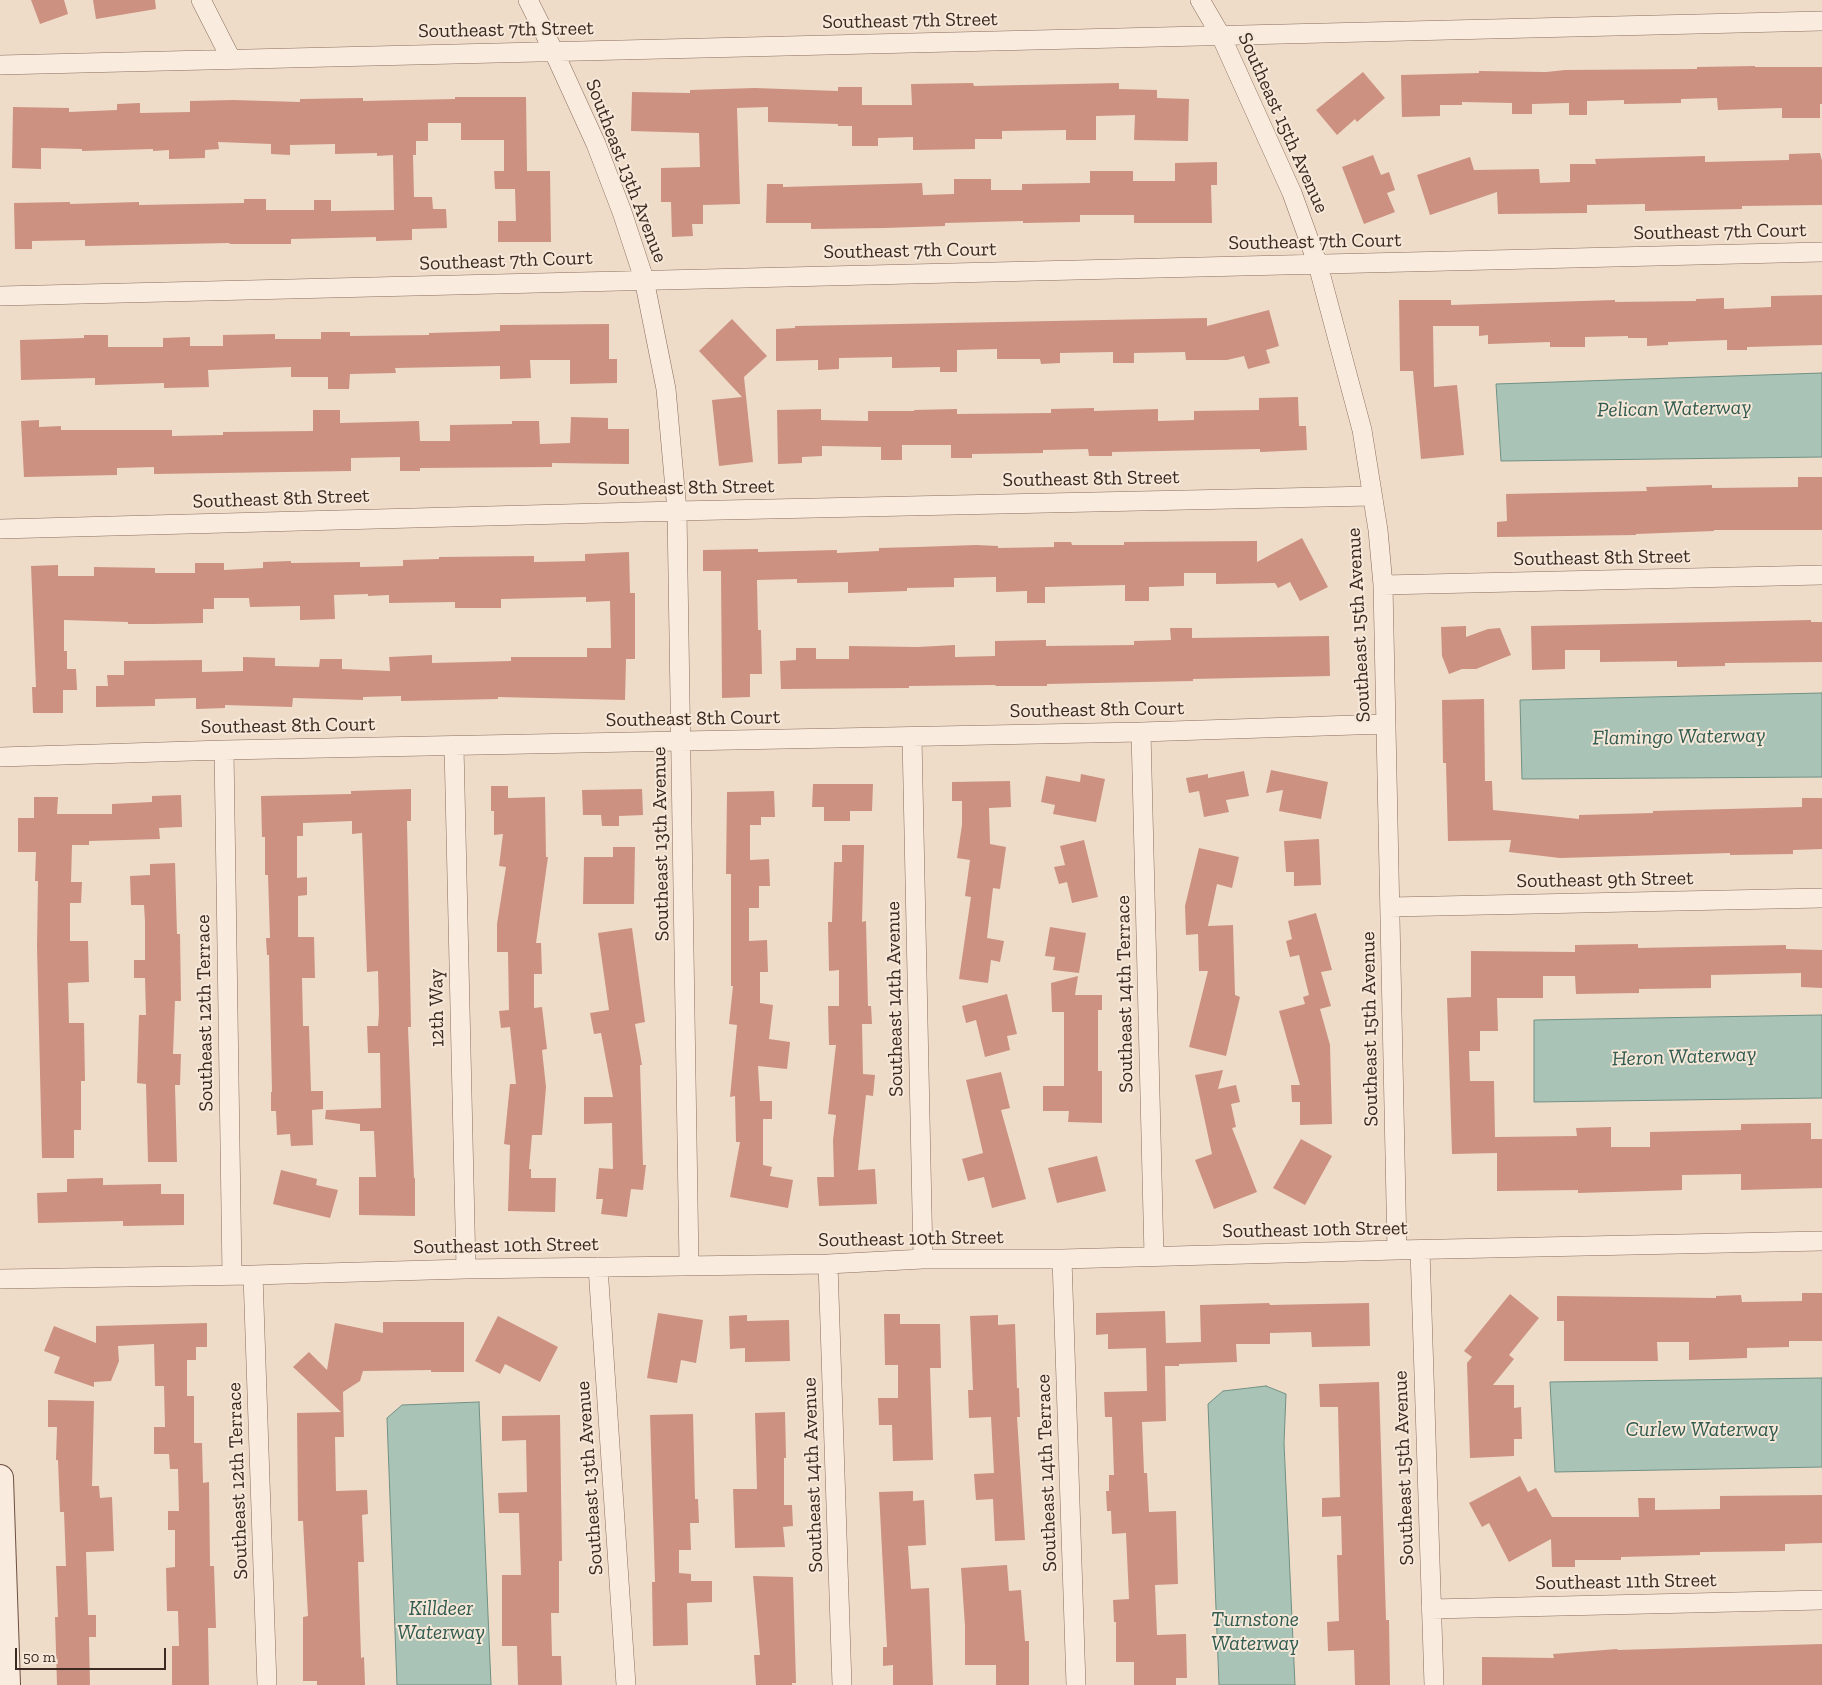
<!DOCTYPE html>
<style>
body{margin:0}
#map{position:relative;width:1822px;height:1685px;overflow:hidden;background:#eedcc9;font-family:"Zilla Slab",serif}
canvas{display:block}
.scale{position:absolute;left:15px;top:1648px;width:151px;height:22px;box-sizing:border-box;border:2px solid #3c2921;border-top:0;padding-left:6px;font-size:15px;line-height:18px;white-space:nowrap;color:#3c2921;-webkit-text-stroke:4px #f6e8d9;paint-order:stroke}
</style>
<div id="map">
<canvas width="1822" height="1685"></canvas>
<div class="scale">50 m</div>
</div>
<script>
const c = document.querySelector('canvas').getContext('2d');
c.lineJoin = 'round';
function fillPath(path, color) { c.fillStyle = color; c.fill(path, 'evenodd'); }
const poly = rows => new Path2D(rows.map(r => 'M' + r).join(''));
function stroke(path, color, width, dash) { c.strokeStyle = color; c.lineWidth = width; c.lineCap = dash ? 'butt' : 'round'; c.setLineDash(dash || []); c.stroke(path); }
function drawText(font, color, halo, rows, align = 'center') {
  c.font = font + ' "Zilla Slab",serif'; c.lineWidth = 4; c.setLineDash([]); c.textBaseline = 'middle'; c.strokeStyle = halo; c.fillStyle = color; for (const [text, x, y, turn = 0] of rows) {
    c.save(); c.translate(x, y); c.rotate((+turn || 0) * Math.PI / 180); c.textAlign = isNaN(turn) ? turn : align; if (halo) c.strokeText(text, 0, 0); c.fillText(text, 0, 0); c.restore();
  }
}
const water = poly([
 [1822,373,1822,457,1501,461,1496,384,1822,373],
 [1822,693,1822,777,1522,779,1520,700,1822,693],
 [1822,1015,1822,1098,1534,1102,1534,1020,1822,1015],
 [1822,1378,1822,1467,1555,1472,1550,1382,1822,1378],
 [1266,1386,1286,1394,1284,1443,1295,1685,1219,1685,1208,1404,1223,1391,1266,1386],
 [479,1402,491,1685,397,1685,387,1418,402,1405,479,1402]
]);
fillPath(water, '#aac3b7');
stroke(water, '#709183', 1);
fillPath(poly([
 [31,0,64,0,68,14,40,24],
 [93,0,155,0,156,9,96,19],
 [1755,66,1755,67,1822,67,1822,104,1820,104,1820,118,1782,118,1782,108,1718,110,1717,98,1681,99,1681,103,1624,104,1624,100,1587,101,1587,115,1569,115,1569,103,1532,104,1532,114,1512,114,1512,103,1462,102,1462,105,1440,105,1440,116,1402,117,1401,75,1479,73,1479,71,1546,72,1565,70,1697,69,1697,67],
 [1363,72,1385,98,1357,122,1355,119,1337,135,1316,110],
 [973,83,974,86,1119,83,1119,89,1157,90,1157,98,1189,99,1188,141,1134,140,1135,115,1096,116,1096,140,1066,140,1066,130,1002,131,1002,139,975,139,975,149,913,150,913,137,878,138,878,146,852,146,852,126,838,126,838,124,768,122,768,107,737,108,740,204,703,205,703,224,692,224,693,236,672,237,671,202,661,202,661,168,700,167,699,133,631,131,632,92,690,93,690,90,755,88,838,91,838,87,862,87,862,105,912,105,911,84],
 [455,97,526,97,527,171,550,171,551,242,498,242,498,221,516,221,515,189,495,189,494,171,504,171,504,140,461,140,461,123,428,123,428,141,416,141,416,155,413,155,414,197,432,197,433,209,446,209,447,228,412,229,412,240,376,241,376,237,291,239,291,244,230,244,229,243,85,246,85,240,32,241,32,249,15,249,14,203,70,202,70,204,139,202,139,205,244,203,244,199,266,199,266,210,314,210,314,200,331,200,331,211,394,210,393,155,377,156,377,153,335,154,335,144,290,145,290,155,271,154,271,144,218,142,219,149,205,150,205,158,169,159,169,150,153,151,153,149,82,151,82,149,41,148,41,169,12,168,13,107,69,108,69,112,117,110,117,104,140,103,140,113,190,112,190,101,233,100,300,102,300,99,363,98,363,101,455,99],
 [1820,153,1822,161,1822,205,1742,206,1742,209,1645,211,1645,204,1587,205,1587,213,1498,214,1497,192,1430,215,1417,175,1470,157,1474,170,1539,169,1540,183,1570,182,1570,164,1596,164,1595,159,1705,156,1705,162,1789,160,1789,154],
 [1373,155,1381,175,1389,172,1395,190,1387,193,1395,212,1364,224,1342,167],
 [1217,162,1217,185,1211,185,1212,223,1134,223,1134,215,1080,215,1080,222,1023,223,1023,221,945,223,945,226,885,228,811,229,811,223,766,223,767,184,783,184,783,187,922,183,923,195,954,194,954,179,991,179,991,190,1022,190,1022,184,1090,183,1090,171,1133,171,1133,181,1175,181,1175,163],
 [1822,295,1822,345,1747,347,1747,350,1727,350,1727,340,1668,342,1668,345,1647,346,1647,338,1628,338,1628,336,1585,337,1585,347,1550,347,1550,342,1488,344,1488,335,1479,336,1479,326,1433,326,1434,387,1457,385,1464,455,1421,459,1413,371,1400,371,1399,300,1451,300,1451,305,1615,300,1615,302,1696,301,1696,299,1724,298,1724,309,1771,307,1771,296],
 [1269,310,1279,346,1266,350,1270,363,1248,369,1244,356,1227,360,1186,360,1185,352,1134,353,1134,363,1113,363,1113,352,1060,353,1060,363,1041,364,1040,359,997,359,997,349,957,350,957,372,940,372,940,367,892,368,892,357,839,358,839,369,818,370,818,360,776,361,776,329,795,328,795,326,1207,318,1207,326],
 [732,319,767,356,744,377,753,462,719,466,712,400,742,397,699,351],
 [609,324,609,359,617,359,617,383,570,384,570,360,530,360,531,378,500,379,500,366,395,368,396,373,350,374,349,389,328,389,328,377,291,377,291,367,208,370,209,387,164,388,164,383,95,385,95,378,21,380,20,340,84,338,84,335,108,335,108,347,163,347,163,338,190,337,190,346,223,346,223,335,275,334,275,339,321,339,321,332,350,332,350,336,429,335,429,333,500,331,500,325],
 [1298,397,1299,426,1306,426,1307,450,1260,452,1260,449,1112,452,1112,456,1089,456,1088,449,1043,450,1043,453,972,454,972,458,951,458,951,445,902,445,902,460,881,460,881,447,822,446,822,456,802,457,802,463,778,464,777,410,821,409,821,420,868,421,868,411,914,411,914,410,957,409,957,414,1051,413,1051,409,1094,408,1094,411,1158,409,1158,421,1194,420,1194,411,1259,410,1259,398],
 [313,410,340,410,340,423,419,421,420,441,450,441,450,425,512,424,512,421,539,421,540,444,570,443,571,417,608,418,608,429,629,429,629,464,552,463,552,467,420,468,420,471,400,471,400,457,351,458,351,471,154,474,154,467,117,468,117,475,24,477,21,421,39,420,39,427,61,426,61,430,172,430,172,436,223,435,223,432,313,431],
 [1798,477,1822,477,1822,530,1714,530,1714,531,1636,534,1636,535,1497,537,1497,522,1507,521,1506,494,1647,491,1646,487,1712,485,1712,488,1798,487],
 [1302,538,1328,587,1300,601,1290,582,1278,588,1275,583,1216,584,1216,573,1184,573,1184,586,1149,587,1149,601,1125,601,1125,585,1045,587,1045,603,1027,603,1027,591,996,592,996,577,954,578,954,587,907,588,907,591,848,593,848,582,797,583,797,579,757,580,758,630,761,630,762,674,750,674,750,697,722,698,721,571,703,571,703,550,758,549,758,552,837,550,837,553,879,551,879,548,917,547,976,545,998,546,998,548,1054,547,1054,542,1071,542,1072,545,1124,545,1124,542,1257,541,1257,562],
 [629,552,630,593,635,593,635,659,626,659,625,700,498,697,498,699,401,701,401,696,363,697,363,700,293,698,292,707,225,705,225,708,196,709,196,698,155,699,155,706,96,707,96,686,108,686,107,675,124,675,124,661,202,660,202,672,243,671,243,657,275,658,275,666,319,667,320,659,342,659,342,669,390,671,389,657,432,655,432,663,511,661,511,657,587,657,587,648,611,648,610,601,586,602,586,597,501,599,501,608,455,608,455,602,389,603,389,595,368,596,368,594,334,595,335,619,300,620,300,606,250,607,249,598,214,598,214,609,203,609,203,623,154,624,128,624,128,622,64,620,64,651,67,651,67,669,76,669,77,690,63,690,63,713,33,713,32,687,36,687,31,566,58,565,58,576,94,576,94,567,155,568,155,573,195,573,195,563,224,563,224,570,263,568,263,562,291,561,291,563,360,562,360,567,403,566,403,560,439,559,439,557,534,556,534,562,585,561,585,554],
 [1811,620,1811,622,1822,622,1822,662,1725,663,1725,666,1677,667,1677,661,1600,662,1600,650,1565,650,1565,669,1532,670,1531,626],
 [1466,626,1466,637,1488,629,1500,628,1511,655,1476,669,1462,669,1449,674,1442,656,1441,627],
 [1170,628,1192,628,1192,638,1329,636,1330,676,1193,679,1193,681,1047,684,1047,686,996,686,995,685,909,686,909,688,781,689,780,661,796,660,796,648,816,648,816,659,849,659,849,646,918,647,955,645,955,657,995,656,995,641,1046,640,1046,646,1134,645,1134,641,1171,640],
 [1484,699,1485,781,1492,781,1493,810,1579,819,1579,815,1653,813,1653,811,1802,807,1802,798,1822,798,1822,849,1793,850,1793,854,1730,855,1730,853,1560,858,1509,852,1511,840,1448,841,1446,763,1443,763,1442,700],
 [1271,770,1328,782,1321,819,1279,811,1283,790,1266,793],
 [1244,771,1249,796,1226,800,1229,812,1204,817,1199,791,1189,793,1186,778,1208,774,1208,778],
 [1081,774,1105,779,1096,822,1053,814,1055,805,1041,802,1046,776,1080,782],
 [1010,781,1011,807,989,808,990,844,1006,847,1000,889,993,888,987,938,1004,941,1000,962,991,960,988,983,959,979,971,897,965,896,970,860,957,858,962,825,962,801,952,801,952,782],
 [813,784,873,784,872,811,850,811,850,821,824,821,824,807,812,807],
 [491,786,508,786,508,798,545,797,546,857,548,857,536,943,541,943,542,974,534,974,534,1008,542,1007,547,1049,542,1050,546,1087,542,1135,532,1135,529,1169,531,1169,531,1178,556,1178,555,1212,508,1211,510,1145,504,1144,510,1084,516,1084,510,1027,501,1028,499,1011,509,1010,508,952,497,952,497,924,506,867,499,866,503,834,494,835,494,811,491,811],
 [411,789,411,821,407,821,411,1027,408,1027,414,1178,415,1178,415,1216,359,1215,359,1177,376,1177,374,1131,360,1131,360,1124,325,1119,326,1110,381,1108,380,1053,368,1053,367,1026,378,1026,379,1014,378,971,367,972,362,833,352,834,352,821,303,823,303,836,297,836,297,878,307,877,307,895,298,896,298,937,314,937,315,978,302,978,303,1026,309,1026,311,1091,323,1091,323,1109,312,1110,313,1145,291,1146,290,1134,277,1135,276,1111,271,1111,271,1092,272,1092,269,955,267,955,266,938,270,938,268,875,265,875,265,837,262,837,261,796,351,794,351,791],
 [642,789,643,815,619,816,619,826,602,826,601,815,583,815,582,790],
 [774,791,775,817,761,817,761,825,750,825,750,860,769,859,770,886,759,886,759,908,749,908,749,941,767,940,768,972,760,972,760,1003,773,1005,769,1039,790,1042,787,1069,758,1066,760,1101,772,1101,772,1119,763,1119,763,1165,772,1167,770,1176,793,1180,788,1208,730,1197,740,1142,736,1142,735,1096,730,1097,737,1025,729,1024,733,986,731,986,731,874,726,874,727,792],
 [181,795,182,827,159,828,160,839,89,841,89,845,72,845,71,882,82,882,81,903,70,903,70,941,88,941,89,982,68,983,69,1023,84,1023,85,1081,81,1081,81,1130,74,1130,74,1158,42,1158,37,946,38,881,35,881,36,852,18,852,18,818,34,818,34,797,58,797,57,814,112,814,112,804,152,802,152,796],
 [1319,839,1321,885,1294,886,1294,872,1286,872,1284,841],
 [1084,840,1098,897,1072,903,1067,882,1059,884,1054,867,1065,865,1060,846],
 [842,845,864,845,862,922,866,921,868,1006,871,1006,872,1024,862,1024,863,1074,875,1075,873,1096,866,1095,858,1170,875,1169,877,1204,819,1206,817,1177,834,1177,833,1140,836,1115,828,1114,836,1045,829,1045,828,1006,839,1006,839,970,829,971,828,922,832,922,834,862,842,862],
 [613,847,635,847,634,904,583,904,584,857,613,857],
 [1199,848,1239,857,1232,888,1217,884,1208,926,1233,925,1235,995,1240,997,1226,1056,1189,1047,1208,971,1199,971,1198,934,1186,935,1185,906],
 [175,863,177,934,180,934,181,1001,175,1001,173,1054,181,1054,180,1085,175,1085,177,1162,148,1162,146,1084,137,1083,139,1015,146,1015,145,978,134,978,134,960,145,960,145,921,144,905,131,905,130,876,150,875,150,864],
 [1316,913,1332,970,1321,972,1331,1006,1320,1009,1330,1045,1332,1124,1300,1125,1300,1102,1292,1102,1291,1085,1300,1085,1279,1011,1305,1004,1303,997,1309,995,1299,955,1290,957,1286,941,1292,939,1288,921],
 [1050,927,1086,933,1079,973,1053,970,1055,957,1045,956],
 [632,928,645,1022,635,1024,642,1065,640,1065,643,1165,646,1165,643,1190,631,1189,627,1217,601,1214,603,1199,596,1199,599,1168,613,1169,612,1123,584,1124,584,1097,613,1097,601,1033,594,1034,590,1013,609,1010,598,933],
 [1638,944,1638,948,1786,945,1786,949,1822,950,1822,988,1801,987,1801,973,1711,975,1711,988,1639,989,1639,993,1576,994,1575,976,1543,976,1543,998,1497,998,1498,1031,1480,1031,1480,1051,1469,1051,1470,1081,1494,1081,1495,1137,1577,1136,1576,1128,1611,1127,1611,1147,1650,1147,1650,1132,1741,1130,1741,1124,1811,1123,1811,1139,1822,1139,1822,1188,1741,1190,1741,1174,1682,1175,1682,1190,1578,1193,1578,1190,1497,1191,1497,1153,1452,1154,1447,998,1471,997,1471,951,1575,952,1575,945],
 [1078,976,1075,995,1102,995,1102,1010,1098,1010,1098,1071,1102,1071,1102,1123,1068,1122,1069,1111,1043,1111,1043,1086,1064,1086,1064,1012,1052,1012,1051,983],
 [1007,994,1017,1034,1007,1036,1010,1050,985,1057,976,1020,966,1023,962,1006],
 [1223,1070,1218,1089,1236,1085,1240,1102,1231,1104,1236,1127,1232,1128,1257,1192,1214,1209,1195,1160,1212,1154,1195,1075],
 [1001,1072,1010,1108,1001,1110,1026,1199,992,1208,984,1177,968,1181,962,1159,983,1153,966,1080],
 [1301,1139,1332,1156,1305,1205,1273,1188],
 [1097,1156,1106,1191,1057,1203,1048,1168],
 [281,1170,317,1179,316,1185,338,1190,330,1218,273,1204],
 [103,1178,103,1185,161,1184,161,1194,184,1194,184,1225,123,1226,123,1221,38,1223,37,1193,67,1192,67,1179],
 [1802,1293,1822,1293,1822,1341,1789,1341,1789,1347,1747,1348,1747,1358,1689,1360,1689,1342,1657,1342,1658,1361,1564,1361,1564,1321,1557,1321,1557,1296,1716,1298,1716,1296,1741,1295,1742,1302,1802,1301],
 [1510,1294,1539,1318,1509,1355,1514,1359,1493,1385,1514,1385,1514,1408,1521,1407,1522,1439,1514,1439,1514,1456,1470,1458,1467,1363,1472,1357,1464,1351],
 [1269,1303,1270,1305,1369,1303,1370,1346,1312,1347,1311,1332,1270,1333,1270,1344,1236,1344,1237,1362,1179,1364,1179,1366,1165,1366,1166,1421,1142,1422,1144,1473,1147,1473,1149,1512,1176,1511,1178,1584,1155,1585,1157,1635,1186,1634,1187,1678,1176,1678,1176,1685,1134,1685,1134,1662,1116,1662,1116,1622,1114,1622,1113,1600,1129,1599,1126,1533,1112,1534,1111,1511,1107,1511,1106,1491,1109,1491,1109,1475,1114,1475,1112,1417,1105,1417,1104,1392,1147,1391,1146,1348,1108,1349,1108,1334,1096,1335,1096,1313,1165,1311,1166,1343,1201,1342,1200,1305],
 [658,1313,703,1320,696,1363,681,1360,677,1383,647,1378],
 [884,1314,900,1314,900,1324,940,1324,941,1368,930,1368,933,1460,893,1461,892,1425,879,1425,878,1398,898,1398,898,1365,885,1365],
 [747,1315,747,1321,789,1320,790,1361,745,1362,745,1348,730,1349,729,1316],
 [998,1315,998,1325,1015,1324,1017,1388,1019,1388,1020,1417,1017,1417,1025,1540,995,1541,993,1499,976,1500,974,1474,994,1473,991,1417,969,1418,968,1390,973,1390,970,1316],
 [498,1316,558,1347,540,1382,505,1364,500,1374,475,1361],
 [383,1322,464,1322,464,1372,431,1372,431,1370,363,1371,360,1381,343,1392,344,1437,335,1437,336,1491,367,1490,368,1514,362,1515,364,1562,358,1562,361,1658,364,1657,365,1685,317,1685,317,1681,303,1681,303,1617,308,1616,303,1521,298,1521,297,1413,341,1412,293,1367,309,1352,327,1370,335,1323,383,1333],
 [207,1323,207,1347,196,1347,196,1360,187,1360,187,1396,194,1396,194,1443,202,1443,203,1483,209,1482,210,1566,214,1566,216,1628,208,1628,209,1685,172,1685,172,1646,179,1646,178,1611,167,1611,166,1568,175,1567,175,1530,168,1530,168,1511,179,1511,178,1469,170,1469,169,1454,154,1454,154,1427,165,1427,164,1386,155,1386,154,1344,118,1346,119,1361,111,1381,94,1382,94,1387,54,1373,60,1357,44,1351,54,1326,96,1343,96,1326],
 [1379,1382,1386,1620,1389,1620,1390,1685,1355,1685,1354,1650,1328,1651,1327,1622,1339,1621,1337,1555,1342,1555,1341,1516,1322,1517,1322,1498,1340,1497,1338,1407,1320,1407,1319,1384],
 [48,1400,94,1401,92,1486,99,1486,100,1498,112,1497,114,1551,86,1552,88,1615,96,1615,96,1637,89,1637,90,1685,57,1685,55,1617,58,1617,56,1566,66,1566,64,1512,60,1512,58,1460,56,1460,57,1427,48,1427],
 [785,1412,786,1458,784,1458,784,1505,792,1505,793,1526,783,1527,785,1547,735,1548,733,1489,757,1489,755,1413],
 [693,1414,695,1499,698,1499,699,1523,690,1523,691,1550,679,1550,679,1573,691,1574,691,1581,712,1581,712,1602,687,1603,688,1645,653,1646,652,1582,655,1582,650,1415],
 [560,1415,562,1561,559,1561,559,1613,551,1613,552,1656,561,1656,562,1685,518,1685,517,1646,502,1646,502,1575,521,1575,519,1513,499,1513,498,1493,527,1492,526,1440,502,1441,502,1416],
 [1520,1476,1528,1492,1536,1488,1552,1517,1639,1517,1638,1498,1655,1498,1655,1510,1720,1509,1720,1496,1822,1495,1822,1543,1785,1544,1785,1551,1700,1552,1700,1555,1621,1557,1621,1560,1575,1560,1575,1567,1552,1567,1551,1539,1509,1562,1489,1523,1482,1527,1469,1503],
 [913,1491,913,1501,924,1500,926,1545,908,1546,911,1589,929,1588,933,1685,893,1685,893,1665,883,1666,883,1647,887,1647,879,1492],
 [1007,1565,1009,1591,1021,1590,1025,1641,1029,1641,1029,1685,996,1685,996,1665,965,1665,965,1626,961,1568],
 [753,1576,793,1577,796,1683,792,1683,792,1685,756,1685,754,1655,760,1655],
 [1822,1644,1822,1685,1482,1685,1482,1657,1554,1658,1553,1654,1617,1649,1618,1650]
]), '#cc9180');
const street = poly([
 [201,0,231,59],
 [528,0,554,52,596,144,622,212,644,279,666,389,677,511,689,1265],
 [1200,0,1221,36,1292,193,1318,265,1362,430,1378,530,1383,585,1397,1250],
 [0,65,1822,21],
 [0,296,1822,252],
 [0,529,677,511,1372,496],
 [1383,585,1822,575],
 [1141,732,1154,1256],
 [912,737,923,1259],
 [454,746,466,1269],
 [224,750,232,1275],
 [0,757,224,750,1141,732,1386,724],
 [1390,907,1822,898],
 [1420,1250,1434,1685],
 [1062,1259,1076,1685],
 [828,1264,842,1685],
 [598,1267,626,1685],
 [253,1275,267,1685],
 [0,1279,253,1275,466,1269,828,1264,923,1259,1062,1259,1397,1250,1822,1241],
 [1431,1609,1822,1600]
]);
const secondary = poly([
 [0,1478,7,1685]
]);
stroke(street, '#8b6d5e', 20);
stroke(secondary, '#6d4e41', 28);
stroke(street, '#f9ebdd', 19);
stroke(secondary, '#f9ebdd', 26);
drawText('20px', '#3c2921', '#f6e8d9', [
 ["Southeast 7th Street",910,21,-1],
 ["Southeast 7th Street",506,30,-1],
 ["Southeast 15th Avenue",1283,123,66],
 ["Southeast 13th Avenue",626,171,69],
 ["Southeast 7th Court",1720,232,-1],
 ["Southeast 7th Court",1315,242,-1],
 ["Southeast 7th Court",910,251,-1],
 ["Southeast 7th Court",506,261,-2],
 ["Southeast 8th Street",1091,479,-1],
 ["Southeast 8th Street",686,488,-1],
 ["Southeast 8th Street",281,499,-2],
 ["Southeast 8th Street",1602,558,-1],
 ["Southeast 15th Avenue",1359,625,-93],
 ["Southeast 8th Court",1097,710,-1],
 ["Southeast 8th Court",693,719,-1],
 ["Southeast 8th Court",288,726,-1],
 ["Southeast 13th Avenue",661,844,-91],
 ["Southeast 9th Street",1605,880,-1],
 ["Southeast 14th Terrace",1125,994,-91],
 ["Southeast 14th Avenue",895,999,-91],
 ["12th Way",437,1008,-91],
 ["Southeast 12th Terrace",205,1013,-91],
 ["Southeast 15th Avenue",1370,1029,-91],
 ["Southeast 10th Street",1315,1230,-1],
 ["Southeast 10th Street",911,1239,-1],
 ["Southeast 10th Street",506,1246,-1],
 ["Southeast 15th Avenue",1404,1468,-92],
 ["Southeast 14th Terrace",1047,1473,-92],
 ["Southeast 14th Avenue",813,1475,-92],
 ["Southeast 13th Avenue",590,1478,-94],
 ["Southeast 12th Terrace",238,1481,-92],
 ["Southeast 11th Street",1626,1582,-1]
]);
drawText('italic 21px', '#315b50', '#f6e8d9', [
 ["Pelican Waterway",1674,409,-1],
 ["Flamingo Waterway",1679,737,-1],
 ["Heron Waterway",1684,1057,-2],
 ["Curlew Waterway",1702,1430],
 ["Killdeer",441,1609],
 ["Waterway",441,1633],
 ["Turnstone",1255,1620],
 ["Waterway",1255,1644]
]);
</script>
